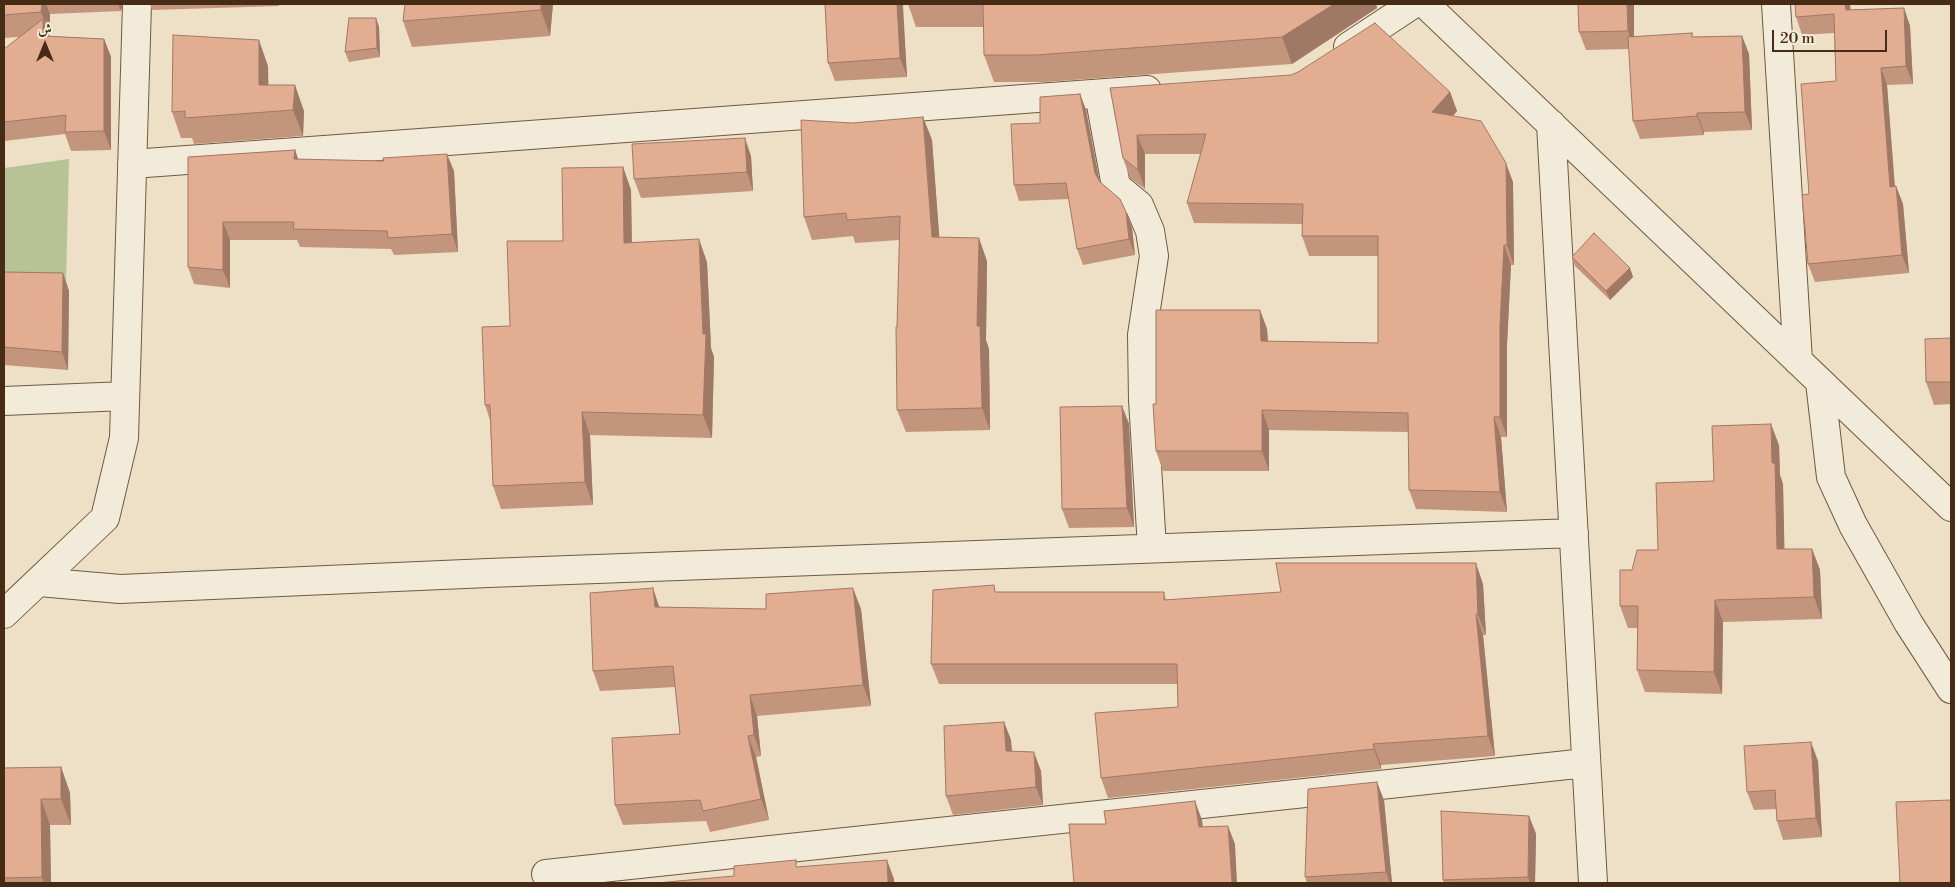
<!DOCTYPE html>
<meta charset="utf-8">
<style>
body{margin:0}
#map{position:relative;width:1955px;height:887px;overflow:hidden;background:#ede0c6;font-family:"Libre Bodoni",Amiri,serif}
canvas{display:block}
.frame{position:absolute;inset:0;border:5px solid #462c15;pointer-events:none}
.north{position:absolute;left:20px;top:20px;width:50px;height:50px;-webkit-text-stroke:4px #f3ebda;paint-order:stroke;rotate:0deg;font-size:14px;font-weight:700;line-height:20px;text-align:center;color:#462c15}
.north::after{content:'';display:block;margin:auto;width:18px;height:22px;background:#462c15;clip-path:polygon(50% 0,100% 100%,50% 72%,0 100%)}
.scale{position:absolute;left:1772px;top:30px;width:115px;height:22px;box-sizing:border-box;border:2px solid #462c15;border-top:0;padding-left:6px;font-size:15px;line-height:18px;white-space:nowrap;color:#462c15;-webkit-text-stroke:4px #f3ebda;paint-order:stroke}
</style>
<div id="map">
<canvas width="1955" height="887"></canvas>
<div class="frame"></div>
<div class="north">ش</div>
<div class="scale">20 m</div>
</div>
<script>
const c = document.querySelector('canvas').getContext('2d');
c.lineJoin = 'round';
function fillPath(path, color) { c.fillStyle = color; c.fill(path, 'evenodd'); }
const poly = rows => new Path2D(rows.map(r => 'M' + r).join(''));
function stroke(path, color, width, dash) { c.strokeStyle = color; c.lineWidth = width; c.lineCap = dash ? 'butt' : 'round'; c.setLineDash(dash || []); c.stroke(path); }
fillPath(poly([
 [69,159,66,283,4,287,4,168]
]), '#b7c296');
const street = poly([
 [1425,4,1951,507],
 [1776,4,1798,361],
 [1348,47,1413,4],
 [1099,94,1116,186,1139,205,1150,231,1154,256,1142,335,1143,400,1152,548],
 [1551,124,1593,883],
 [132,164,1147,90],
 [1820,382,1831,477,1853,525,1909,624,1951,689],
 [4,401,125,396],
 [39,582,120,589,488,573,1574,533],
 [4,614,105,518,124,438,137,4],
 [546,874,1586,763]
]);
stroke(street, '#705941', 30);
stroke(street, '#f3ebda', 28);
fillPath(poly([
 [4,4,123,4,121,11,50,14,50,34,48,34,49,36,104,39,111,57,111,150,71,151,65,134,4,141,4,49,19,37,4,38],
 [150,4,279,4,279,6,152,10],
 [553,4,550,36,412,47,403,21],
 [825,4,902,4,907,77,835,81,828,63],
 [908,4,1376,4,1377,8,1292,64,1045,82,994,82,984,55,984,27,916,27],
 [1578,4,1634,4,1634,37,1692,33,1693,37,1742,36,1749,54,1752,130,1704,132,1704,135,1640,139,1633,121,1629,49,1586,50,1579,32],
 [1795,4,1850,4,1850,10,1904,8,1910,26,1913,84,1887,85,1895,186,1896,186,1903,204,1909,273,1815,282,1808,264,1809,194,1836,81,1834,33,1802,35,1796,17],
 [376,18,379,27,380,57,349,62,345,52],
 [268,66,268,85,304,111,303,136,194,144,192,138,181,138,172,112],
 [1110,88,1450,92,1457,111,1453,116,1513,182,1514,265,1511,265,1507,345,1507,437,1501,437,1507,512,1416,509,1409,490,1408,432,1269,430,1269,471,1163,471,1156,451,1156,404,1260,310,1267,329,1268,341,1378,343,1378,256,1309,256,1302,236,1302,224,1194,223,1187,203,1201,154,1145,154,1145,189,1130,178,1123,158],
 [1080,94,1086,110,1099,180,1126,212,1132,228,1135,255,1083,265,1077,249,1069,199,1019,201,1014,185,1040,123],
 [923,117,932,140,939,237,987,261,986,340,989,349,990,430,906,432,897,410,897,327,900,240,855,243,853,236,812,240,804,217,852,123],
 [295,150,298,159,454,171,458,252,394,255,391,249,300,247,297,240,230,240,230,288,194,284,188,267,188,157],
 [751,156,753,191,641,198,634,179],
 [623,167,631,190,632,242,707,262,711,348,714,357,712,438,590,435,593,505,501,509,493,486,490,420,485,405,563,241],
 [1572,257,1630,268,1633,277,1610,300,1575,266],
 [4,272,63,273,69,291,68,370,4,365],
 [1951,338,1951,404,1934,405,1926,382],
 [1122,406,1129,424,1134,527,1069,528,1062,509],
 [1779,445,1780,475,1783,484,1784,549,1812,549,1820,570,1822,619,1723,622,1722,694,1645,692,1637,670,1638,628,1628,628,1620,606,1632,570,1658,550,1714,481],
 [1483,584,1486,635,1483,635,1495,756,1381,765,1381,769,1108,798,1101,778,1178,707,1177,684,939,684,931,664,997,592,1164,592,1166,600],
 [660,607,766,609,861,609,871,706,757,716,761,756,756,757,769,820,710,832,706,821,623,825,615,805,680,734,675,687,600,691,593,671],
 [1004,722,1011,740,1012,751,1041,771,1043,805,953,815,946,796],
 [1818,761,1822,837,1783,840,1777,821,1776,809,1754,810,1747,792],
 [61,767,70,793,71,825,50,825,51,883,4,883,4,768],
 [1384,800,1392,883,1307,883,1305,877],
 [1529,816,1536,834,1535,883,1444,883,1443,880]
]), '#c3957d');
fillPath(poly([
 [42,4,46,4,50,14,50,34,41,12],
 [118,4,123,4,121,11],
 [541,4,553,4,550,36,541,10],
 [897,4,902,4,903,5,907,77,900,58],
 [1334,4,1376,4,1377,8,1292,64,1282,37],
 [1627,4,1634,4,1634,49,1628,31],
 [1845,4,1850,4,1853,28,1846,10],
 [1904,8,1910,26,1913,84,1906,66],
 [376,18,379,27,380,57,377,48],
 [43,19,50,38,43,36],
 [1742,36,1749,54,1752,130,1745,112],
 [104,39,111,57,111,150,104,131],
 [259,40,268,66,269,111,259,85],
 [1881,68,1887,85,1896,205,1890,187],
 [295,85,304,111,303,136,293,110],
 [1450,92,1457,111,1439,132,1432,112],
 [1080,94,1086,110,1101,189,1095,173],
 [1697,113,1704,132,1704,135,1697,116],
 [923,117,932,140,941,259,932,237],
 [1137,135,1145,154,1145,189,1138,170],
 [745,138,751,156,753,191,747,172],
 [295,150,301,167,294,159],
 [447,154,454,171,458,252,452,234],
 [1506,163,1513,182,1514,265,1507,245],
 [623,167,631,190,632,266,624,243],
 [1896,186,1903,204,1909,273,1902,255],
 [1126,212,1132,228,1135,255,1129,239],
 [223,222,230,240,230,288,223,270],
 [979,238,987,261,986,340,989,349,990,430,982,408,977,326],
 [699,239,707,262,711,348,714,357,712,438,703,415,703,334],
 [1504,245,1511,265,1507,345,1507,437,1500,417,1500,325],
 [1630,268,1633,277,1610,300,1606,291],
 [63,273,69,291,68,370,62,352],
 [1260,310,1267,329,1269,360,1261,341],
 [1122,406,1129,424,1134,527,1127,508],
 [1262,410,1269,430,1269,471,1262,451],
 [582,412,590,435,593,505,585,482],
 [1494,417,1501,437,1507,512,1500,492],
 [1771,424,1779,445,1780,475,1783,484,1785,571,1777,549,1772,463],
 [1812,549,1820,570,1822,619,1814,597],
 [1476,563,1483,584,1486,635,1478,615],
 [653,588,660,609,655,607],
 [853,588,861,609,871,706,863,685],
 [1715,600,1723,622,1722,694,1714,672],
 [1476,614,1483,635,1495,756,1488,736],
 [750,695,757,716,761,756,754,735],
 [1004,722,1011,740,1013,770,1006,751],
 [748,736,756,757,769,820,761,799],
 [1811,742,1818,761,1822,837,1816,818],
 [1373,744,1381,765,1381,769,1374,749],
 [1034,752,1041,771,1043,805,1036,787],
 [61,767,70,793,71,825,61,799],
 [1377,782,1384,800,1392,883,1390,883,1386,872],
 [41,799,50,825,51,883,44,883,42,877],
 [1195,801,1202,820,1205,845,1199,827],
 [1529,816,1536,834,1535,883,1530,883,1528,877],
 [1228,826,1235,844,1237,883,1232,883],
 [887,860,894,879,894,883,888,883]
]), '#9f7966');
const building = poly([
 [4,4,42,4,41,12,4,15,4,4],
 [405,4,541,4,541,10,403,21,405,4],
 [825,4,897,4,900,58,828,63,825,4],
 [983,4,1334,4,1282,37,1036,55,984,55,983,4],
 [1578,4,1627,4,1628,31,1579,32,1578,4],
 [1795,4,1845,4,1846,10,1904,8,1906,66,1881,68,1890,187,1896,186,1902,255,1808,264,1802,195,1809,194,1801,84,1836,81,1834,14,1796,17,1795,4],
 [349,18,376,18,377,48,345,52,349,18],
 [43,19,43,36,104,39,104,131,65,132,66,115,4,122,4,49,43,19],
 [1375,23,1450,92,1432,112,1481,121,1506,163,1507,245,1504,245,1500,325,1500,417,1494,417,1500,492,1409,490,1408,413,1262,410,1262,451,1156,451,1153,404,1156,404,1156,310,1260,310,1261,341,1378,343,1378,236,1302,236,1303,204,1187,203,1206,134,1137,135,1138,170,1123,158,1110,88,1291,75,1298,72,1375,23],
 [1692,33,1692,37,1742,36,1745,112,1697,113,1697,116,1633,121,1628,37,1692,33],
 [173,35,259,40,259,85,295,85,293,110,185,118,185,111,172,112,173,35],
 [1080,94,1095,173,1100,182,1120,199,1126,212,1129,239,1077,249,1066,183,1014,185,1011,124,1040,123,1040,97,1080,94],
 [923,117,932,237,979,238,977,326,980,326,982,408,897,410,896,327,897,327,900,216,847,220,846,213,804,217,801,120,852,123,923,117],
 [745,138,747,172,634,179,632,144,745,138],
 [295,150,294,159,384,161,383,158,447,154,452,234,388,238,387,231,293,229,294,222,223,222,223,270,188,267,188,157,295,150],
 [623,167,624,243,699,239,703,334,706,334,703,415,582,412,585,482,493,486,490,405,485,405,482,327,510,326,507,241,563,241,562,168,623,167],
 [1594,233,1630,268,1606,291,1572,257,1594,233],
 [4,272,63,273,62,352,4,347,4,272],
 [1951,338,1951,382,1926,382,1925,339,1951,338],
 [1122,406,1127,508,1062,509,1060,407,1122,406],
 [1771,424,1772,463,1775,463,1777,549,1812,549,1814,597,1715,600,1714,672,1637,670,1638,606,1620,606,1620,570,1632,570,1637,550,1658,550,1656,483,1714,481,1712,426,1771,424],
 [1276,563,1476,563,1478,615,1476,614,1488,736,1373,744,1374,749,1101,778,1095,713,1178,707,1177,664,931,664,933,590,994,585,995,592,1164,592,1164,600,1281,592,1276,563],
 [653,588,655,607,766,609,766,594,853,588,863,685,750,695,754,735,748,736,761,799,703,811,700,800,615,805,612,738,680,734,673,666,593,671,590,593,653,588],
 [1004,722,1006,751,1034,752,1036,787,946,796,944,726,1004,722],
 [1811,742,1816,818,1777,821,1775,790,1747,792,1744,746,1811,742],
 [61,767,61,799,41,799,42,877,4,878,4,768,61,767],
 [1377,782,1386,872,1305,877,1308,789,1377,782],
 [1951,800,1951,883,1900,883,1896,802,1951,800],
 [1195,801,1199,827,1228,826,1232,883,1074,883,1069,824,1106,824,1104,811,1195,801],
 [1441,811,1529,816,1528,877,1443,880,1441,811],
 [796,860,796,867,887,860,888,883,656,883,734,876,734,866,796,860]
]);
fillPath(building, '#e3ad91');
stroke(building, '#9f7966', 1);
</script>
